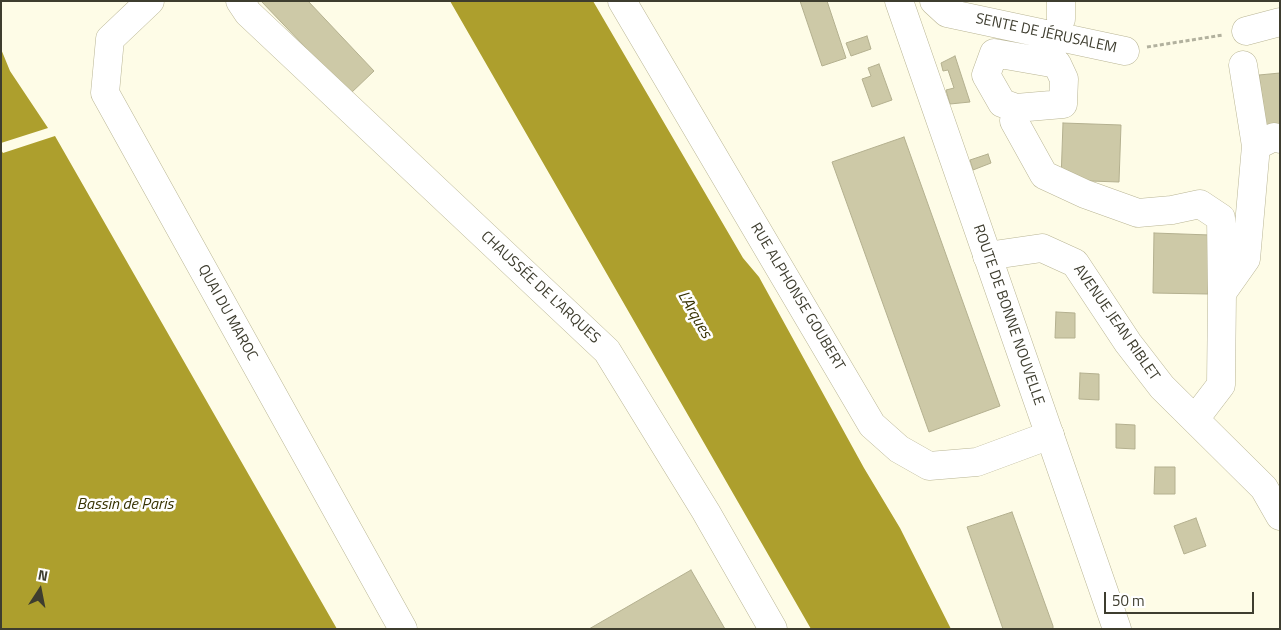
<!DOCTYPE html>
<meta charset="utf-8">
<style>
body{margin:0}
#map{position:relative;width:1281px;height:630px;overflow:hidden;background:#fefce7;font-family:"Titillium Web",sans-serif}
canvas{display:block}
.frame{position:absolute;inset:0;border:2px solid #3e3d2f;pointer-events:none}
.north{position:absolute;left:15px;top:565px;width:50px;height:50px;-webkit-text-stroke:4px #fff;paint-order:stroke;rotate:11deg;font-size:14px;font-weight:700;line-height:20px;text-align:center;color:#3e3d2f}
.north::after{content:'';display:block;margin:auto;width:18px;height:22px;background:#3e3d2f;clip-path:polygon(50% 0,100% 100%,50% 72%,0 100%)}
.scale{position:absolute;left:1104px;top:592px;width:150px;height:22px;box-sizing:border-box;border:2px solid #3e3d2f;border-top:0;padding-left:6px;font-size:15px;line-height:18px;white-space:nowrap;color:#3e3d2f;-webkit-text-stroke:4px #fff;paint-order:stroke}
</style>
<div id="map">
<canvas width="1281" height="630"></canvas>
<div class="frame"></div>
<div class="north">N</div>
<div class="scale">50 m</div>
</div>
<script>
const c = document.querySelector('canvas').getContext('2d');
c.lineJoin = 'round';
function fillPath(path, color) { c.fillStyle = color; c.fill(path, 'evenodd'); }
const poly = rows => new Path2D(rows.map(r => 'M' + r).join(''));
function stroke(path, color, width, dash) { c.strokeStyle = color; c.lineWidth = width; c.lineCap = dash ? 'butt' : 'round'; c.setLineDash(dash || []); c.stroke(path); }
function drawText(font, color, halo, rows, align = 'center') {
  c.font = font + ' "Titillium Web",sans-serif'; c.lineWidth = 5; c.setLineDash([]); c.textBaseline = 'middle'; c.strokeStyle = halo; c.fillStyle = color; for (const [text, x, y, turn = 0] of rows) {
    c.save(); c.translate(x, y); c.rotate((+turn || 0) * Math.PI / 180); c.textAlign = isNaN(turn) ? turn : align; if (halo) c.strokeText(text, 0, 0); c.fillText(text, 0, 0); c.restore();
  }
}
fillPath(poly([
 [450,1,593,1,743,258,759,277,864,468,900,528,951,629,811,629],
 [1,49,10,71,48,128,1,143],
 [55,136,337,629,1,629,1,150,3,153]
]), '#ad9f2d');
const building = poly([
 [261,1,308,1,374,71,350,94,261,1],
 [800,1,827,1,846,58,822,66,800,1],
 [867,36,871,49,851,56,846,43,867,36],
 [955,56,970,102,950,104,946,90,954,88,948,70,943,71,941,63,955,56],
 [879,64,892,100,872,107,862,79,871,76,868,68,879,64],
 [1280,73,1280,131,1267,132,1259,75,1280,73],
 [1063,123,1121,125,1119,182,1061,180,1063,123],
 [904,137,1000,406,929,432,832,162,904,137],
 [988,154,991,163,973,170,970,160,988,154],
 [1154,233,1210,235,1208,294,1153,293,1154,233],
 [1056,312,1075,313,1075,338,1055,338,1056,312],
 [1080,373,1099,374,1099,400,1079,399,1080,373],
 [1116,424,1135,425,1135,449,1116,448,1116,424],
 [1155,467,1175,467,1175,494,1154,494,1155,467],
 [1012,512,1053,626,1053,629,1003,629,967,527,1012,512],
 [1196,518,1206,546,1184,554,1174,526,1196,518],
 [691,570,725,629,589,629,691,570]
]);
fillPath(building, '#cdc9a7');
stroke(building, '#b4b08f', 1);
const minor = poly([
 [150,1,110,39,105,93,403,629],
 [240,1,248,13,607,351,706,512,773,629],
 [622,1,872,425,899,449,929,466,977,462,1050,435],
 [934,1,947,13,1125,51],
 [1061,1,1061,19],
 [1246,31,1280,22],
 [1243,65,1256,146],
 [1016,108,1002,103,986,75,994,53,1057,64,1064,79,1063,104,1016,108,1014,121,1044,175,1085,194,1138,213,1172,210,1200,204,1221,218,1222,293],
 [987,256,1042,248,1075,263,1128,343,1162,387,1264,488,1280,516],
 [1195,419,1221,385,1222,293,1246,259,1256,146,1274,137,1280,139]
]);
const major = poly([
 [899,1,1117,629]
]);
stroke(minor, '#b9b594', 29);
stroke(major, '#b9b594', 29);
stroke(poly([
 [1147,47,1223,35]
]), '#b2b19e', 3, [4, 2.5]);
stroke(minor, '#fff', 28);
stroke(major, '#fff', 28);
drawText('15px', '#3e3d2f', '#fff', [
 ["SENTE DE JÉRUSALEM",1046,34,12],
 ["CHAUSSÉE DE L'ARQUES",540,288,43],
 ["RUE ALPHONSE GOUBERT",797,297,59],
 ["QUAI DU MAROC",227,313,61],
 ["ROUTE DE BONNE NOUVELLE",1008,315,71],
 ["AVENUE JEAN RIBLET",1116,323,55]
]);
drawText('italic 16px', '#373202', '#fff', [
 ["L'Arques",694,315,60],
 ["Bassin de Paris",125,505]
]);
</script>
